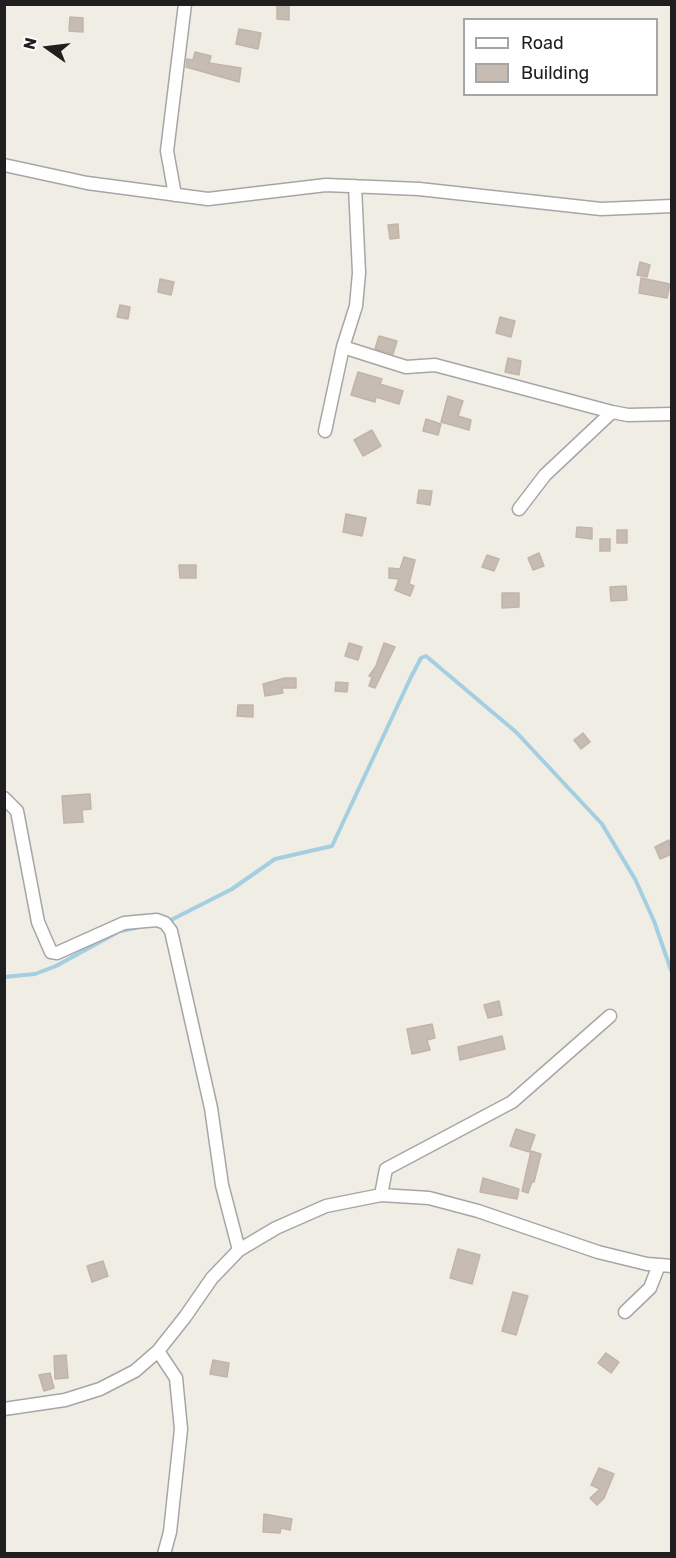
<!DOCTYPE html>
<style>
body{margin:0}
#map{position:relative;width:676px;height:1558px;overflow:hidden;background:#f0ede5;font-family:Rubik,sans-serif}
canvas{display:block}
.frame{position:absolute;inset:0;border:6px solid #1f1f1f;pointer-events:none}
.legend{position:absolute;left:463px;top:18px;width:195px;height:78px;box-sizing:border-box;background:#fff;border:2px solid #a5a5a5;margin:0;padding:8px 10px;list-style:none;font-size:18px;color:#1f1f1f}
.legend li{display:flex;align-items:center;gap:12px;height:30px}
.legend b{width:30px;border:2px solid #a5a5a5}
.north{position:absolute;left:18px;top:18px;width:60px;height:60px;-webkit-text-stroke:4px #fff;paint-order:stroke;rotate:284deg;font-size:16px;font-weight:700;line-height:24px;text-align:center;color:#1f1f1f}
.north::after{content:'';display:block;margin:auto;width:21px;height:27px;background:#1f1f1f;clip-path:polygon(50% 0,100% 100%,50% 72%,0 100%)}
</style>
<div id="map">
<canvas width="676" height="1558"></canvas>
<div class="frame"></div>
<ul class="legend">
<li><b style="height:8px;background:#fff"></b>Road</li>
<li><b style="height:16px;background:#c6bcb4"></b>Building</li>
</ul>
<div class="north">N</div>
</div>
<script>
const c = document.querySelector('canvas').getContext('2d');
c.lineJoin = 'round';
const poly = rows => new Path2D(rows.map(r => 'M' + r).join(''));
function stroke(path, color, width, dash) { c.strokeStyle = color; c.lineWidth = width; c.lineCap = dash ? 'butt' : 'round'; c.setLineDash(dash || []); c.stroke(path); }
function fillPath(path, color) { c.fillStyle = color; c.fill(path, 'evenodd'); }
stroke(poly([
 [167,922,232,889,275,859,332,846,411,677,421,658,426,656,516,732,602,824,635,879,654,921,672,973],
 [4,977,35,974,56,966,120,931,136,928]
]), '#a3cfe0', 4);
const building = poly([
 [277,4,289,5,289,20,277,19,277,4],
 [70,17,83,18,83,32,69,31,70,17],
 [239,29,261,33,258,49,236,44,239,29],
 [195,52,211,56,209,63,241,68,239,82,186,67,187,59,193,60,195,52],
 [398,224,399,238,390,239,388,225,398,224],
 [640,262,650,265,647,277,637,275,640,262],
 [641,278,670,284,667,298,639,293,641,278],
 [160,279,174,282,171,295,158,292,160,279],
 [120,305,130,307,128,319,117,317,120,305],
 [500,317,515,321,511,337,496,333,500,317],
 [379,336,397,341,393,354,375,349,379,336],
 [508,358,521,361,519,375,505,372,508,358],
 [358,372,382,379,380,384,403,391,399,404,376,397,375,402,351,395,358,372],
 [448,396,463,401,458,416,471,420,469,430,441,422,448,396],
 [426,419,441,424,438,435,423,431,426,419],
 [372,430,381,446,363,456,354,440,372,430],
 [419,490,432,491,430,505,417,503,419,490],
 [346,514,366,518,362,536,343,532,346,514],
 [577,527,592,528,592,539,576,537,577,527],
 [617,530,627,530,627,543,617,543,617,530],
 [600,539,610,539,610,551,600,551,600,539],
 [539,553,544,566,533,570,528,558,539,553],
 [487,555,499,559,494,571,482,567,487,555],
 [404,557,415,560,409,584,414,586,410,596,395,590,399,579,389,578,389,568,400,569,404,557],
 [179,565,196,565,196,578,180,578,179,565],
 [626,586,627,600,611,601,610,587,626,586],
 [502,593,519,593,519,607,502,608,502,593],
 [349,643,362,647,358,660,345,656,349,643],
 [384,643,395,647,375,688,369,686,372,677,369,676,376,666,384,643],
 [285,678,296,678,296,688,282,688,283,693,265,696,263,684,285,678],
 [336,682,348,683,347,692,335,691,336,682],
 [238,705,253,705,253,717,237,716,238,705],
 [583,733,590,742,581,749,574,740,583,733],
 [90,794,91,809,82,810,83,822,64,823,62,796,90,794],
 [669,840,672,854,660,859,655,847,669,840],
 [499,1001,502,1015,488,1018,484,1005,499,1001],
 [432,1024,435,1038,427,1040,430,1050,412,1054,407,1029,432,1024],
 [502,1036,505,1049,460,1060,458,1047,502,1036],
 [516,1129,535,1135,529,1152,510,1146,516,1129],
 [531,1151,541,1154,534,1182,532,1182,528,1193,522,1191,531,1151],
 [483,1178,519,1189,517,1199,480,1192,483,1178],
 [458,1249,480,1255,472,1284,450,1278,458,1249],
 [103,1261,108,1276,92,1282,87,1266,103,1261],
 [513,1292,528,1296,516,1335,502,1331,513,1292],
 [606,1353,619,1362,611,1373,598,1363,606,1353],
 [66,1355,68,1378,55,1379,54,1356,66,1355],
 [213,1360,229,1363,227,1377,210,1374,213,1360],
 [50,1373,54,1388,44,1391,39,1375,50,1373],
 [599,1468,614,1474,604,1498,597,1505,590,1498,600,1489,591,1485,599,1468],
 [264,1514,292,1519,290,1530,281,1528,280,1533,263,1532,264,1514]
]);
fillPath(building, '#c6bcb4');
stroke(building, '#c3b5a6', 1.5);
const street = poly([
 [4,165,87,183,208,199,326,185,419,189,601,209,672,206],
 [175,195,167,151,185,4],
 [343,347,406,367,435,365,612,412,628,415,672,414],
 [325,431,343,347,356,306,359,273,355,186],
 [519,509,545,475,612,412],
 [4,798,17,811,38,922,51,952,57,953,124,923,157,920,165,923,171,931,211,1108,222,1185,239,1250],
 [381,1195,386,1169,512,1102,610,1016],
 [625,1312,650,1288,659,1265],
 [158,1351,176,1378,181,1429,170,1532,164,1554],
 [4,1409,65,1400,100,1389,135,1371,158,1351,185,1317,212,1278,239,1250,276,1228,326,1206,381,1195,429,1198,478,1211,598,1252,647,1264,672,1266]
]);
stroke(street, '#a6a6a6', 15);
stroke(street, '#fff', 12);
</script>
